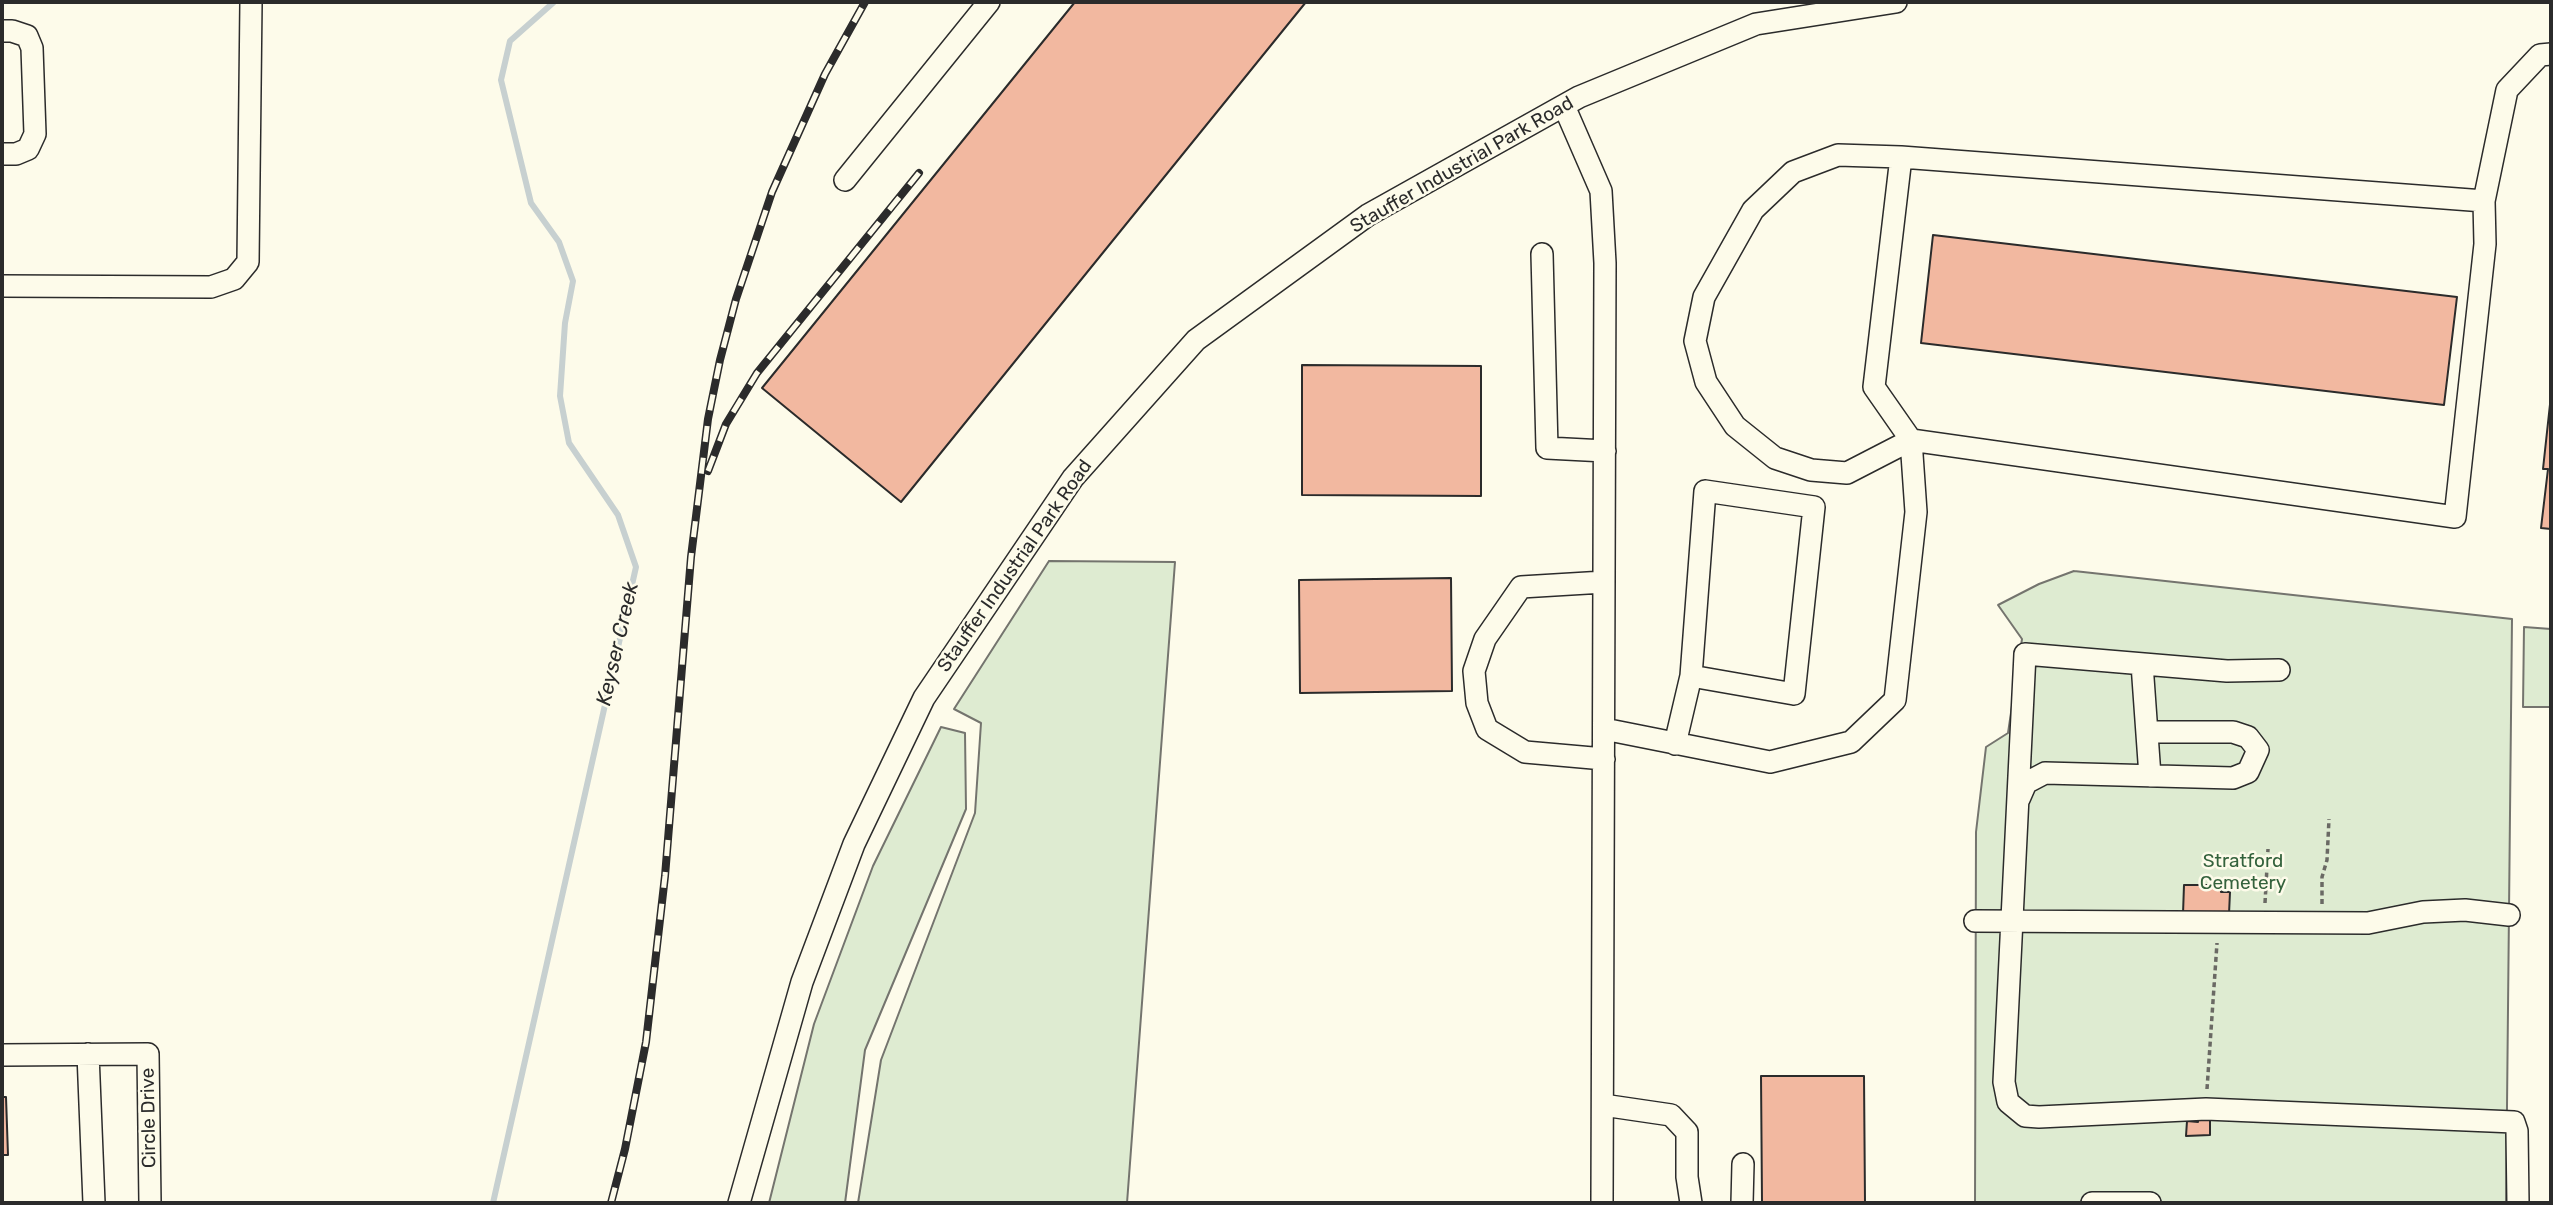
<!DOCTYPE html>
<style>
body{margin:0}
#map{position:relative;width:2553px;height:1205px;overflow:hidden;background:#fdfbea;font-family:Rubik,sans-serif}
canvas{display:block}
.frame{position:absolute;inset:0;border:4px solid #2b2b2b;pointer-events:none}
</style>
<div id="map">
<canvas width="2553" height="1205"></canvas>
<div class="frame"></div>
</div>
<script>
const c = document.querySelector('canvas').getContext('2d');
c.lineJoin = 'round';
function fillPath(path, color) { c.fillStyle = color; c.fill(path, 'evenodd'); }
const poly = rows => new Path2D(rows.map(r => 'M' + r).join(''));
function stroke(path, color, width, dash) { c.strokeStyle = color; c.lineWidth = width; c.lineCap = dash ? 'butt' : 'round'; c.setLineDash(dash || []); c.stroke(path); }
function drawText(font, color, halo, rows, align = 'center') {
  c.font = font + ' Rubik,sans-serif'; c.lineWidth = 5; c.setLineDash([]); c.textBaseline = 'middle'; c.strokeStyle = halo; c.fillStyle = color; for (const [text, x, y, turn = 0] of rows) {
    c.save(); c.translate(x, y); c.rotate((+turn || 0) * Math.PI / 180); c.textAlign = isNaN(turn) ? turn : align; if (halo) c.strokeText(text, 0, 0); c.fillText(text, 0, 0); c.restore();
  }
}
const green = poly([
 [1049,561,1175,562,1127,1203,858,1203,881,1060,975,813,981,723,954,709,1049,561],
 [2074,571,2512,619,2506,1203,1975,1203,1976,832,1986,747,2008,733,2022,639,1998,605,2039,584,2074,571],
 [2524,627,2551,629,2551,707,2523,707,2524,627],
 [941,727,965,733,966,809,865,1050,845,1203,769,1203,814,1024,873,866,941,727]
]);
fillPath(green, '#deebd1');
stroke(green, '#74746e', 2);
stroke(poly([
 [493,1203,636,567,618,515,569,443,560,396,565,323,573,281,559,242,531,203,501,80,510,41,554,2]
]), '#c7d0d0', 6);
const building = poly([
 [1075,2,1306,2,901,502,762,388,1075,2],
 [1933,235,2457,297,2444,405,1921,343,1933,235],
 [1302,365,1481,366,1481,496,1302,495,1302,365],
 [2551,395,2551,529,2541,528,2548,469,2543,469,2551,395],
 [1451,578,1452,691,1300,693,1299,580,1451,578],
 [2184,885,2221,885,2221,892,2230,892,2229,914,2183,914,2184,885],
 [1761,1076,1864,1076,1865,1203,1762,1203,1761,1076],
 [2,1097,6,1097,8,1155,2,1155,2,1097],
 [2198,1118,2210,1120,2210,1135,2186,1136,2187,1121,2198,1122,2198,1118]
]);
fillPath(building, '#f2b8a0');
stroke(building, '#2b2b2b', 2);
const minor = poly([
 [2,31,12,31,27,36,32,48,35,134,28,149,16,154,2,154],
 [1564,106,1601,191,1605,263,1602,1203],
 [845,180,989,2],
 [2484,201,2507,90,2540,55,2551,54],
 [1542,254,1547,448,1605,451],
 [2,286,211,287,234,279,248,262,251,2],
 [2142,664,2150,776],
 [2279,670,2227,671,2025,654,2004,1082,2008,1102,2025,1116,2039,1117,2206,1109,2514,1122,2517,1131,2518,1203],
 [1604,729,1770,762,1851,742,1895,700,1916,512,1911,440,1874,387,1901,157,2484,201,2485,244,2455,517,1911,440,1847,473,1811,470,1775,458,1735,426,1706,382,1695,341,1704,297,1753,210,1793,172,1838,155,1901,157],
 [1675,744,1691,676,1705,491,1814,507,1794,694,1691,676],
 [1604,759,1525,752,1487,729,1477,703,1474,671,1485,639,1521,587,1604,582],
 [2019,799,2026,783,2045,773,2233,778,2248,772,2258,750,2248,737,2233,732,2147,732],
 [1975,921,2368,923,2423,912,2465,910,2509,915],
 [88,1054,94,1203],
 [2,1055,148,1054,150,1203],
 [1603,1105,1671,1115,1687,1132,1687,1177,1691,1203],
 [739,1203,802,982,854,844,924,698,1073,478,1196,340,1368,215,1579,97,1756,24,1896,2],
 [1742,1203,1743,1164],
 [2092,1203,2150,1203]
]);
stroke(minor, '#2b2b2b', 24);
stroke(poly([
 [2265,903,2268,849],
 [2322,904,2322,877,2327,860,2329,819],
 [2207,1089,2217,943]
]), '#6a6964', 3.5, [5, 3.5]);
stroke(minor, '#fdfbea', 21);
const rail = poly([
 [708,471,726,424,757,373,919,173],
 [611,1203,625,1149,646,1042,665,876,691,557,708,419,720,360,736,299,772,192,825,74,865,2]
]);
stroke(rail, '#2b2b2b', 8);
stroke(rail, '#fdfbea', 5, [16]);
drawText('19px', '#2b2b2b', '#fdfbea', [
 ["Stauffer Industrial Park Road",1462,165,-30],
 ["Stauffer Industrial Park Road",1015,566,-55],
 ["Circle Drive",149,1118,-91]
]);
drawText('19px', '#34623c', '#fdfbea', [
 ["Stratford",2243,862],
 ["Cemetery",2243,884]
]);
drawText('italic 21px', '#2b2b2b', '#fdfbea', [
 ["Keyser Creek",618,644,-77]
]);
</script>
